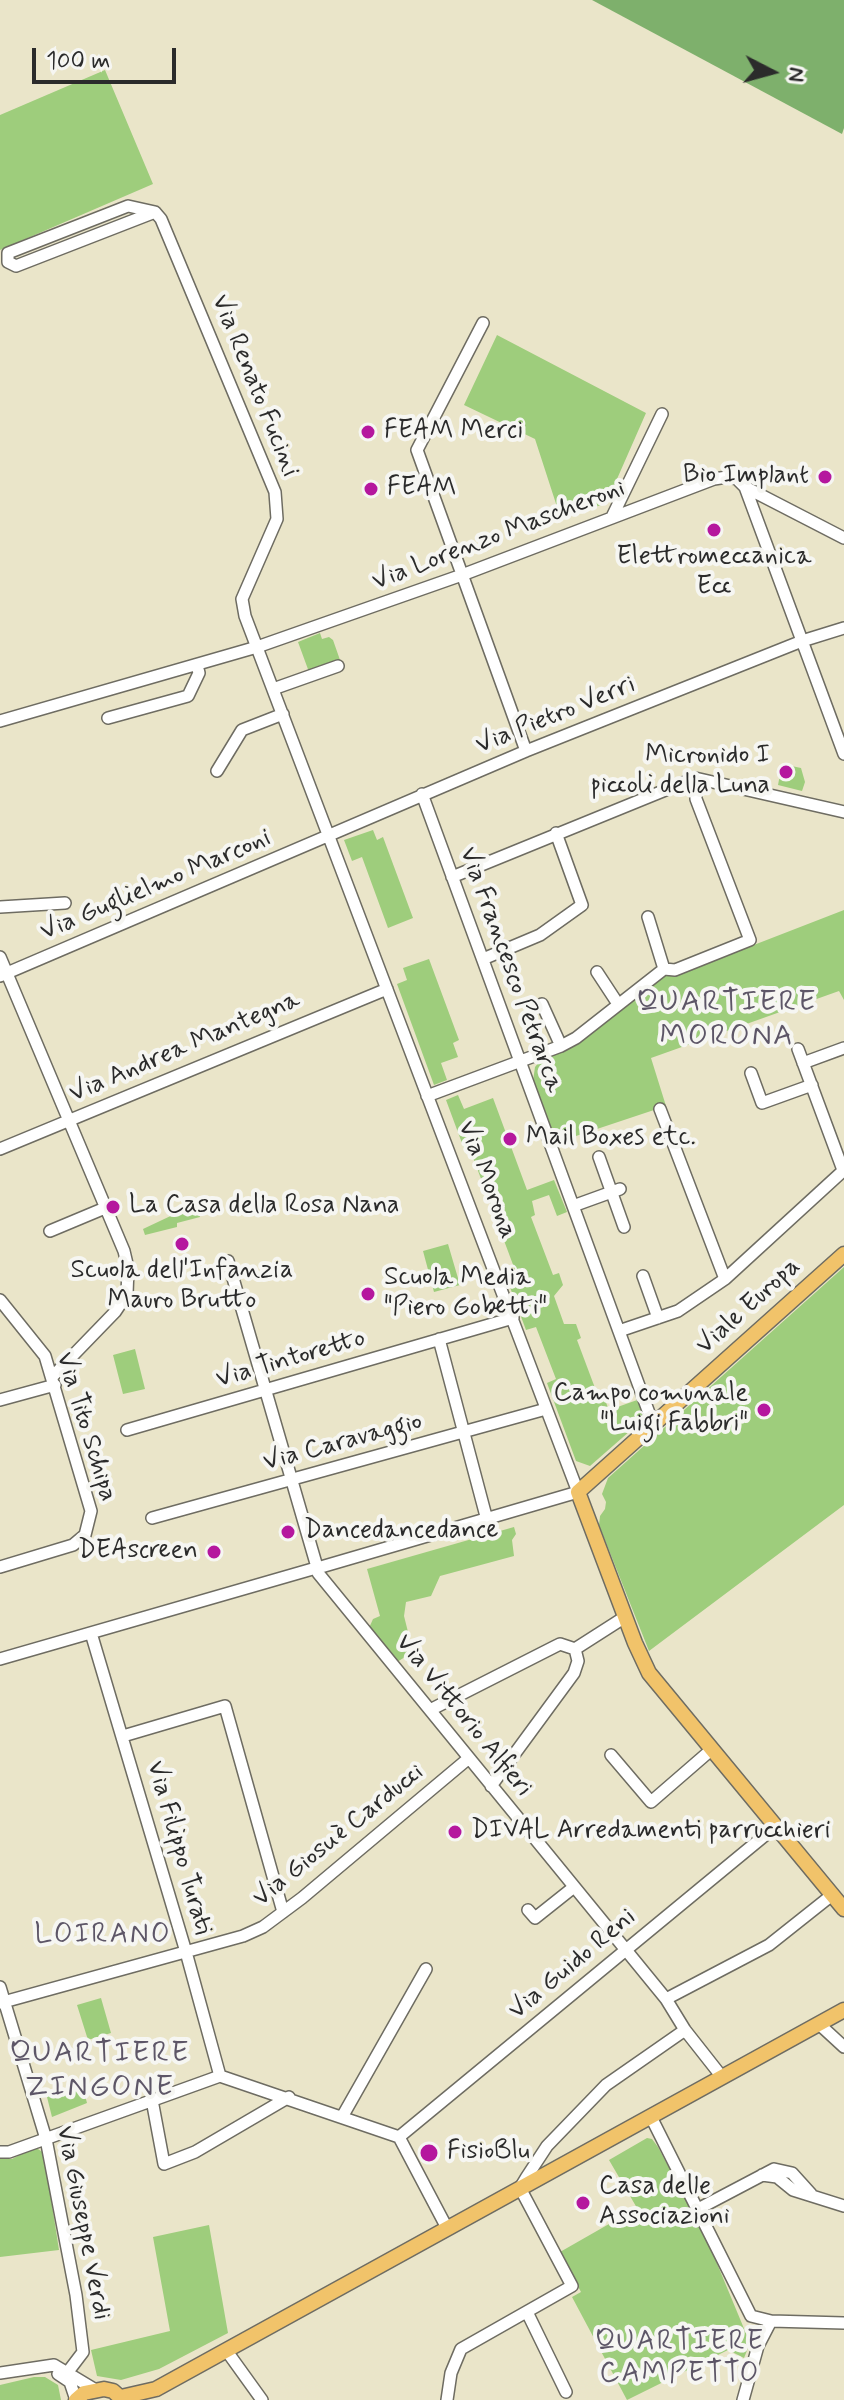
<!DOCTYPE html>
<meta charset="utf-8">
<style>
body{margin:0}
#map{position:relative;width:844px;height:2400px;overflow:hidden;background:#eae5c9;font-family:Mynerve,sans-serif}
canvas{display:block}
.north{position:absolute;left:732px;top:32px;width:80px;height:80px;-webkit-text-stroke:6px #f6f6f2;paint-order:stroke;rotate:96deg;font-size:22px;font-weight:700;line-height:32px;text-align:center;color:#2b2b2b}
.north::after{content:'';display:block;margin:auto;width:28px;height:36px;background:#2b2b2b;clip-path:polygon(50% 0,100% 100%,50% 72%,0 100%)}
.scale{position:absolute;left:32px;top:48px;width:144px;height:36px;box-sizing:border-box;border:4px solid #2b2b2b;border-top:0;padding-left:10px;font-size:24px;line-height:28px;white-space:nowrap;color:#2b2b2b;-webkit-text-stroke:6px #f6f6f2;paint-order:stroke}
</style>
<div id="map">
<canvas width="844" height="2400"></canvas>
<div class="north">N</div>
<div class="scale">100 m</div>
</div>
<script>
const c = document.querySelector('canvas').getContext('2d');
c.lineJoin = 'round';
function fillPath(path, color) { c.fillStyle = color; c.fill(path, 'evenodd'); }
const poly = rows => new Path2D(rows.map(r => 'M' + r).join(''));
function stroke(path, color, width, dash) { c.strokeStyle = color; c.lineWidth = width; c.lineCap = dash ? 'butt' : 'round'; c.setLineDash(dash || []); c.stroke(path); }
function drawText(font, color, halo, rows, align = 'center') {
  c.font = font + ' Mynerve,sans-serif'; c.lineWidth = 8; c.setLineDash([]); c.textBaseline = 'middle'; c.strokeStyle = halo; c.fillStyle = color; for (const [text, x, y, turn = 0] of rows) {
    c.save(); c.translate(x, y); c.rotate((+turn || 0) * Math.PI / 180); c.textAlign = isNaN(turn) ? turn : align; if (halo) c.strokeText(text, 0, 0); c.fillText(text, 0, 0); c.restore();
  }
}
fillPath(poly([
 [105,70,153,184,0,250,0,115],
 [497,335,646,413,606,504,560,516,535,439,464,405],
 [320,633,322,639,329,637,333,640,340,660,309,672,298,642],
 [782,764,801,768,805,782,802,791,778,785],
 [373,830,377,840,383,837,413,918,388,928,362,857,352,861,344,840],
 [844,910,844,1000,839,991,651,1058,666,1106,555,1143,533,1081,535,1067,541,1060,577,1045,662,975,679,974],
 [429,959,459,1040,453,1043,458,1057,441,1063,447,1080,434,1085,397,984,407,980,403,968],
 [458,1095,464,1109,493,1098,527,1190,554,1180,567,1212,557,1216,549,1195,532,1201,535,1215,531,1217,553,1275,559,1273,563,1285,554,1296,564,1324,576,1324,581,1338,577,1340,598,1396,603,1395,609,1410,640,1399,646,1417,590,1466,576,1461,547,1383,556,1379,536,1327,526,1330,505,1274,515,1270,471,1152,466,1154,446,1100],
 [196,1204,200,1217,177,1223,177,1227,145,1235,143,1229],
 [448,1244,460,1285,434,1292,423,1251],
 [844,1267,844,1505,649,1651,599,1525,600,1516,605,1509,606,1502,602,1494,608,1478],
 [135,1349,145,1389,123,1394,113,1355],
 [514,1527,516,1534,512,1540,514,1556,440,1576,431,1596,406,1602,404,1616,413,1652,397,1662,369,1628,373,1619,380,1616,367,1569],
 [101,1998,111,2033,88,2040,77,2005],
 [82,2084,87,2103,52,2117,46,2093],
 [647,2138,652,2139,658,2147,706,2237,750,2343,744,2358,728,2350,627,2400,572,2297,581,2292,560,2252,637,2208,609,2160],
 [35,2147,44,2153,59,2250,0,2257,0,2158,12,2159],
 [209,2225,228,2333,159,2369,121,2380,97,2376,91,2350,170,2331,153,2237],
 [34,2377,45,2377,58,2385,61,2400,0,2400,0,2385]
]), '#9ecd7c');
fillPath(poly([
 [592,0,844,0,844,128,842,134]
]), '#7eb06c');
const minor = poly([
 [155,212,16,266,8,262,8,253,128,206,155,212,161,219,275,492,277,519,242,599,245,616,578,1492,321,1567],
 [483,323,417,450,526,751],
 [745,487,844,538],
 [612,517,662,414],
 [273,689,338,666],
 [108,718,188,696,199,673,197,665],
 [0,721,257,647,462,575,714,479,727,477,737,479,745,487,844,754],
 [217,771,242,730,283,714],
 [422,794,653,1424],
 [452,877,695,778,844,812],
 [0,907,65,903],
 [648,917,664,969],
 [0,957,124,1251,128,1268,127,1294,115,1312,53,1376],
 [483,959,540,935,582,905,556,833],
 [597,972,618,1004],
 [0,976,526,751,802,641,844,628],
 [542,1004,561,1046],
 [798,1049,843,1170],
 [803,1063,844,1048],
 [751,1073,762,1103,812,1085],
 [427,1096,561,1046,576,1038,664,969,675,970,750,940,696,799,695,778],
 [660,1109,725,1279],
 [0,1149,387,989],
 [599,1157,624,1227],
 [573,1206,620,1189],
 [50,1231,105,1208],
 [228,1261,317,1567],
 [643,1276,658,1318],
 [0,1300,45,1356,91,1511,85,1535,73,1545,0,1567],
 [619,1331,678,1311,725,1279,844,1170],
 [439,1339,487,1520],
 [0,1400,55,1385],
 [127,1430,513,1318],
 [152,1518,546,1409],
 [318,1573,666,1999,685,2030,722,2077],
 [91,1633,186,1952,220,2076],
 [575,1649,625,1617],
 [0,1659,316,1568],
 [430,1710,554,1647,560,1644,575,1649],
 [123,1736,225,1706,283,1912],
 [611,1755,651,1802,711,1750],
 [491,1786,574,1673,578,1661,575,1649],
 [528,1910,535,1918,574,1887],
 [0,1987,46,2139,76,2295,83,2352,64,2377],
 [666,1999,769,1945,832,1895],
 [0,2003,243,1936,263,1927,302,1898,469,1758],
 [819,2024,844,2047],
 [152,2100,164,2164,195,2152,289,2097],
 [342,2117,426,1969],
 [651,2117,751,2316,771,2321,844,2323],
 [399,2137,775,1827],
 [0,2152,9,2152,220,2076,399,2137,447,2228],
 [762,2175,777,2177,793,2190,844,2206],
 [698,2209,774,2169,792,2173,811,2194],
 [527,2312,566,2392],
 [226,2350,262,2400],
 [0,2373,54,2365,94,2389],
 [58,2374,70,2382,76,2400],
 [447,2400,451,2373,461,2349,572,2286,520,2188,526,2178,547,2146,606,2085,685,2030],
 [743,2400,758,2346,771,2321]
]);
const major = poly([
 [844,1254,578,1492,635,1643,649,1673,844,1909],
 [121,2397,156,2389,844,2010],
 [76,2400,84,2393,104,2389,113,2391,123,2400]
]);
stroke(minor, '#6e6c62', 14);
stroke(major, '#6e6c62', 17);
stroke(minor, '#fff', 11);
stroke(major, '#f1c36a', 14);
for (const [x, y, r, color] of [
 [368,432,8,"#b5179e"],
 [825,477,8,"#b5179e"],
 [371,489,8,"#b5179e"],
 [714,530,8,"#b5179e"],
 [786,772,8,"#b5179e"],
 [510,1139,8,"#b5179e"],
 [113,1207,8,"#b5179e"],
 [182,1244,8,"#b5179e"],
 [368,1294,8,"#b5179e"],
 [764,1410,8,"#b5179e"],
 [288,1532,8,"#b5179e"],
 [214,1552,8,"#b5179e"],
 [455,1832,8,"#b5179e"],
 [429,2153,10,"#b5179e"],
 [583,2203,8,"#b5179e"]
]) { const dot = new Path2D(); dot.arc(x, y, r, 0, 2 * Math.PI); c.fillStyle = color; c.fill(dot); stroke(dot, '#f6f6f2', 3); }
drawText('26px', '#2b2b2b', '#f6f6f2', [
 ["Via Renato Fucini",254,386,68],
 ["Via Lorenzo Mascheroni",499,536,-21],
 ["Via Pietro Verri",556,716,-22],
 ["Via Guglielmo Marconi",156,886,-23],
 ["Via Francesco Petrarca",510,970,70],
 ["Via Andrea Mantegna",185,1048,-23],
 ["Via Morona",486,1180,69],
 ["Viale Europa",749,1307,-42],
 ["Via Tintoretto",291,1360,-16],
 ["Via Tito Schipa",85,1427,73],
 ["Via Caravaggio",343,1443,-15],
 ["Via Vittorio Alfieri",463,1716,51],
 ["Via Giosuè Carducci",339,1836,-39],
 ["Via Filippo Turati",178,1848,74],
 ["Via Guido Reni",573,1965,-40],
 ["Via Giuseppe Verdi",82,2223,79]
]);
drawText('26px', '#2b2b2b', '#f6f6f2', [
 ["FEAM Merci",384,432],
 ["Bio Implant",809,477,"right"],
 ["FEAM",387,489],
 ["Elettromeccanica",714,558,"center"],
 ["Ecc",714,588,"center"],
 ["Micronido I",770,757,"right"],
 ["piccoli della Luna",770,787,"right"],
 ["Mail Boxes etc.",526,1139],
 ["La Casa della Rosa Nana",129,1207],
 ["Scuola dell'Infanzia",182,1272,"center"],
 ["Mauro Brutto",182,1302,"center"],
 ["Scuola Media",384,1279],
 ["\"Piero Gobetti\"",384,1309],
 ["Campo comunale",748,1395,"right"],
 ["\"Luigi Fabbri\"",748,1425,"right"],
 ["Dancedancedance",304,1532],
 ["DEAscreen",198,1552,"right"],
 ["DIVAL Arredamenti parrucchieri",471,1832],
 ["FisioBlu",447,2153],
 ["Casa delle",599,2188],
 ["Associazioni",599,2218]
], 'left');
c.letterSpacing = '2px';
drawText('28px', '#5d5667', '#f6f6f2', [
 ["LOIRANO",103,1936],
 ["QUARTIERE",680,2343],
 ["CAMPETTO",680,2375]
]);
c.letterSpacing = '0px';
c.letterSpacing = '2px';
drawText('30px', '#5d5667', '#f6f6f2', [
 ["QUARTIERE",727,1004],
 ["MORONA",727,1038],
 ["QUARTIERE",100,2055],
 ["ZINGONE",100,2089]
]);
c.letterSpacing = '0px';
</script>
